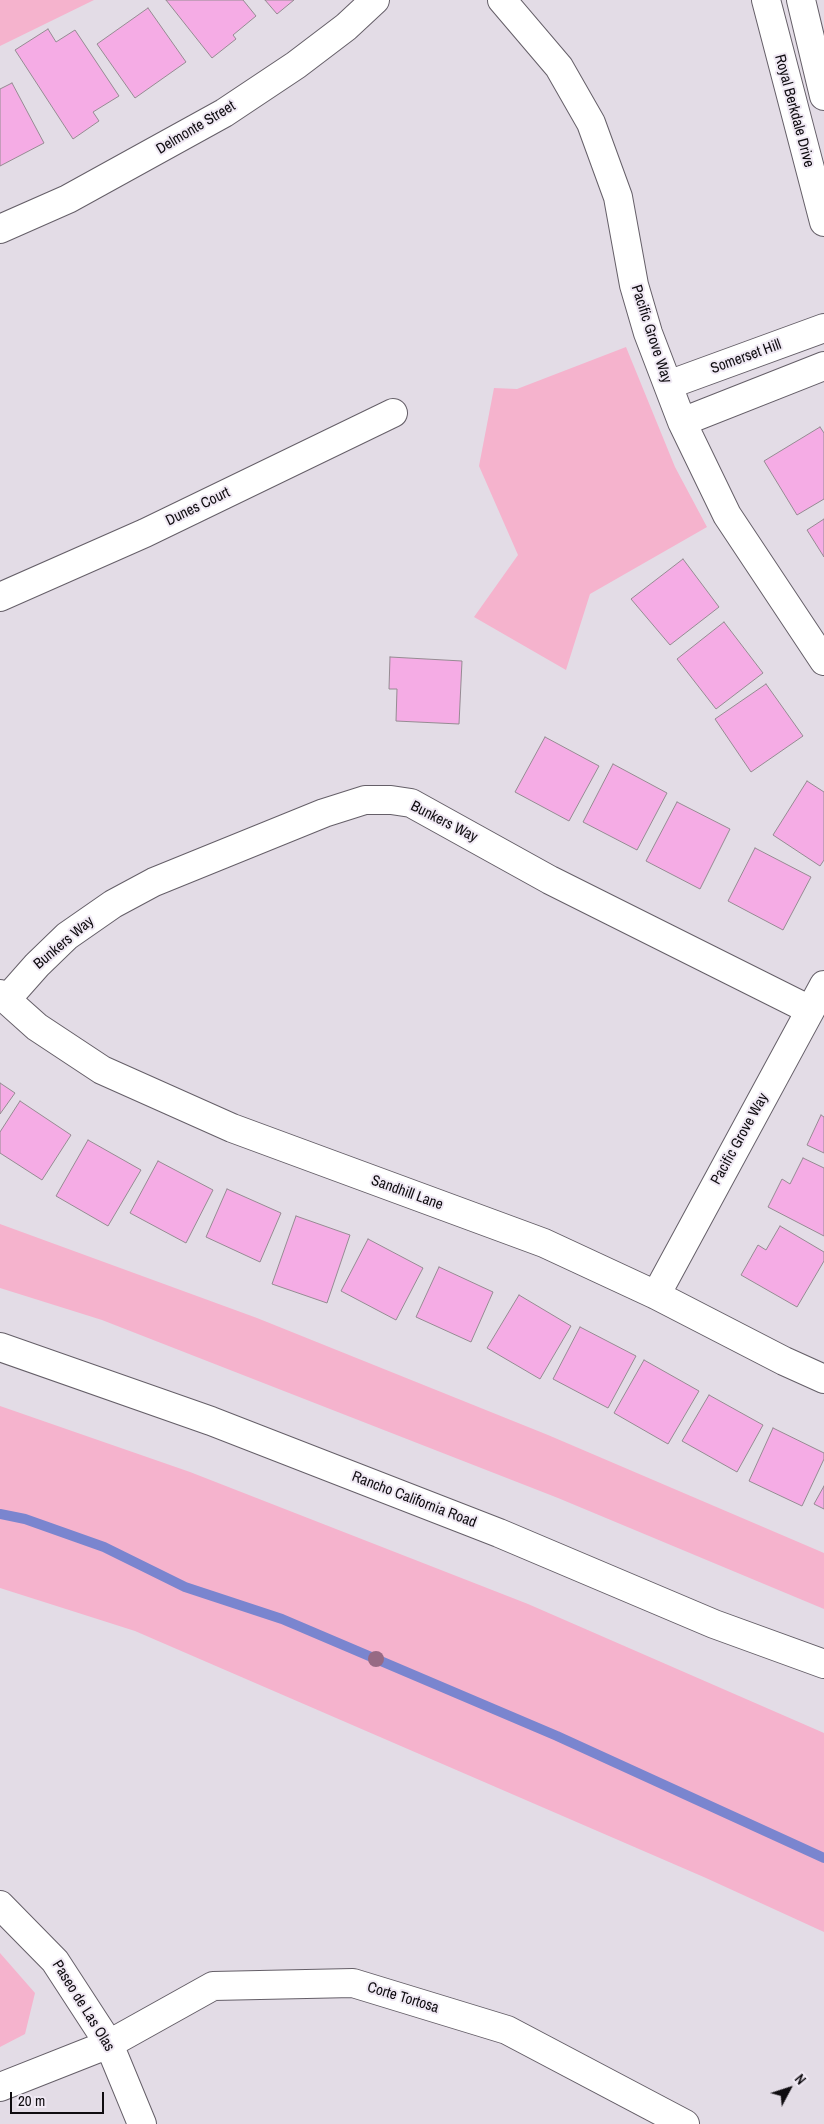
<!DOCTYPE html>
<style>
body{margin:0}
#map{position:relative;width:824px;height:2124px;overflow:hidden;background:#e3dce6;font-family:"Archivo Narrow",sans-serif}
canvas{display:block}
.north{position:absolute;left:764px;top:2064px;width:50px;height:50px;-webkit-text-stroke:4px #f0e9f4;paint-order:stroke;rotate:50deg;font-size:14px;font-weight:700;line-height:20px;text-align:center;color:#0f0c10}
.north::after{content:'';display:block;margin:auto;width:18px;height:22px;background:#0f0c10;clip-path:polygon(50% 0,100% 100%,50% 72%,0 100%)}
.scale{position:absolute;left:10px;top:2092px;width:94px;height:22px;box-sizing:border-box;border:2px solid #0f0c10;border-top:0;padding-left:6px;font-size:15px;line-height:18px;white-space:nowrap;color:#0f0c10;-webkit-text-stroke:4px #f0e9f4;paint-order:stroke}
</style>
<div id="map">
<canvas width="824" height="2124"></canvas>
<div class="north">N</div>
<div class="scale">20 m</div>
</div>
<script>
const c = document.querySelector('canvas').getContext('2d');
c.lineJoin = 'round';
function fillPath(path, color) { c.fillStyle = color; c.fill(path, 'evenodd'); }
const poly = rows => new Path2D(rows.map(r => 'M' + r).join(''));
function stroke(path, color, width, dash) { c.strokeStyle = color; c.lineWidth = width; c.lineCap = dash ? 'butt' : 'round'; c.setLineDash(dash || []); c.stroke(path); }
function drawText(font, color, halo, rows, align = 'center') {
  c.font = font + ' "Archivo Narrow",sans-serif'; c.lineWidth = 4; c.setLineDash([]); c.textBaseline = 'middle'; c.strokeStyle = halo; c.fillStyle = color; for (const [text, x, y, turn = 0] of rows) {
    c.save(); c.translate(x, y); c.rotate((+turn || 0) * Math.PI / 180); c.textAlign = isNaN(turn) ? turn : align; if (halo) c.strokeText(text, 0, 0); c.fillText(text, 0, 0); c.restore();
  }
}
fillPath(poly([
 [0,0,94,0,0,46],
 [626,347,675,467,707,527,590,594,566,670,474,617,518,555,479,466,494,388,517,389],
 [0,1224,257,1318,548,1435,824,1553,824,1609,558,1498,102,1320,0,1288],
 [0,1406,190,1472,528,1604,824,1733,824,1932,706,1878,135,1631,0,1588],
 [0,1953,35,1993,25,2034,0,2047]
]), '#f5b3cd');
stroke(poly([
 [0,1514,25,1519,104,1547,185,1587,282,1619,557,1736,824,1858]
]), '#7a85cf', 10);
const building = poly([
 [166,0,243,0,256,16,233,35,236,39,212,58,166,0],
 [265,0,294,0,277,14,265,0],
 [148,8,186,62,135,98,97,44,148,8],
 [48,29,56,42,75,30,119,96,93,112,99,121,73,139,15,50,48,29],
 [12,83,44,143,0,166,0,89,12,83],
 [820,427,824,433,824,499,797,515,764,461,820,427],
 [824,519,824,557,807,530,824,519],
 [683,559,719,607,670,645,631,599,683,559],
 [724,622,763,673,716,709,677,659,724,622],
 [390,657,462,661,459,724,396,721,397,689,389,689,390,657],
 [766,684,803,736,751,772,715,719,766,684],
 [545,737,599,766,569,821,515,792,545,737],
 [613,764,667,793,637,850,583,822,613,764],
 [807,781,824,792,824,860,820,866,773,835,807,781],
 [677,802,730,829,700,889,646,861,677,802],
 [755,848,811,877,783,930,728,901,755,848],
 [0,1083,15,1093,0,1114,0,1083],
 [20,1101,71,1135,42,1180,0,1153,0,1132,20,1101],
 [821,1115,824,1117,824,1153,807,1145,821,1115],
 [88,1140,141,1170,108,1226,56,1196,88,1140],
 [803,1158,824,1168,824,1236,768,1207,782,1179,790,1184,803,1158],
 [158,1161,213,1190,186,1243,130,1213,158,1161],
 [227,1189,281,1213,260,1262,206,1237,227,1189],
 [296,1216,350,1235,327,1303,272,1284,296,1216],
 [780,1226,824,1252,824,1261,797,1307,741,1275,758,1245,766,1250,780,1226],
 [368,1239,423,1268,396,1320,341,1291,368,1239],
 [439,1267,493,1292,471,1342,416,1317,439,1267],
 [519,1295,571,1326,540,1379,487,1348,519,1295],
 [580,1327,636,1356,608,1408,553,1379,580,1327],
 [644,1360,699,1391,668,1444,614,1413,644,1360],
 [709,1395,763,1425,737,1472,682,1441,709,1395],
 [773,1428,824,1453,824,1459,802,1506,749,1481,773,1428],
 [824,1486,824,1509,814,1504,824,1486]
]);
fillPath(building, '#f5ace5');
stroke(building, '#958b92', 1);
const minor = poly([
 [502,0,559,67,591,123,618,197,634,285,648,333,682,422,727,515,824,661],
 [766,0,824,222],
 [801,0,824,96],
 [0,229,68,199,224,113,296,65,346,27,375,0],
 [668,385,824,328],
 [682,422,824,366],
 [0,597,145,533,393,413],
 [0,994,37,1027,102,1070,232,1128,544,1243,656,1295,784,1361,824,1379],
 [6,1000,37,965,67,936,113,904,154,882,324,813,365,800,391,800,411,803,550,880,810,1010],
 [656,1295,824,985],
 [0,1905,55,1961,109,2044,142,2124],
 [0,2087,109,2044,213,1986,353,1983,507,2030,685,2124]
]);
const major = poly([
 [0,1347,211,1421,499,1533,714,1624,824,1664]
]);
stroke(minor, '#655f68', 30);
stroke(major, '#655f68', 30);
stroke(minor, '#fff', 28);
stroke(major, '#fff', 28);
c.fillStyle = '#976a84';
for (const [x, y] of [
 [376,1659]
]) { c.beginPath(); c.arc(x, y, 8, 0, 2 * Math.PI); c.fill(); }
drawText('15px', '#0f0c10', '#f0e9f4', [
 ["Royal Berkdale Drive",794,111,75],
 ["Delmonte Street",196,128,-31],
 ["Pacific Grove Way",651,334,72],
 ["Somerset Hill",746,357,-20],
 ["Dunes Court",198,507,-26],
 ["Bunkers Way",444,822,27],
 ["Bunkers Way",64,943,-40],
 ["Pacific Grove Way",740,1139,-61],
 ["Sandhill Lane",407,1193,20],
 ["Rancho California Road",414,1500,21],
 ["Corte Tortosa",403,1998,17],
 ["Paseo de Las Olas",83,2006,58]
]);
</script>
